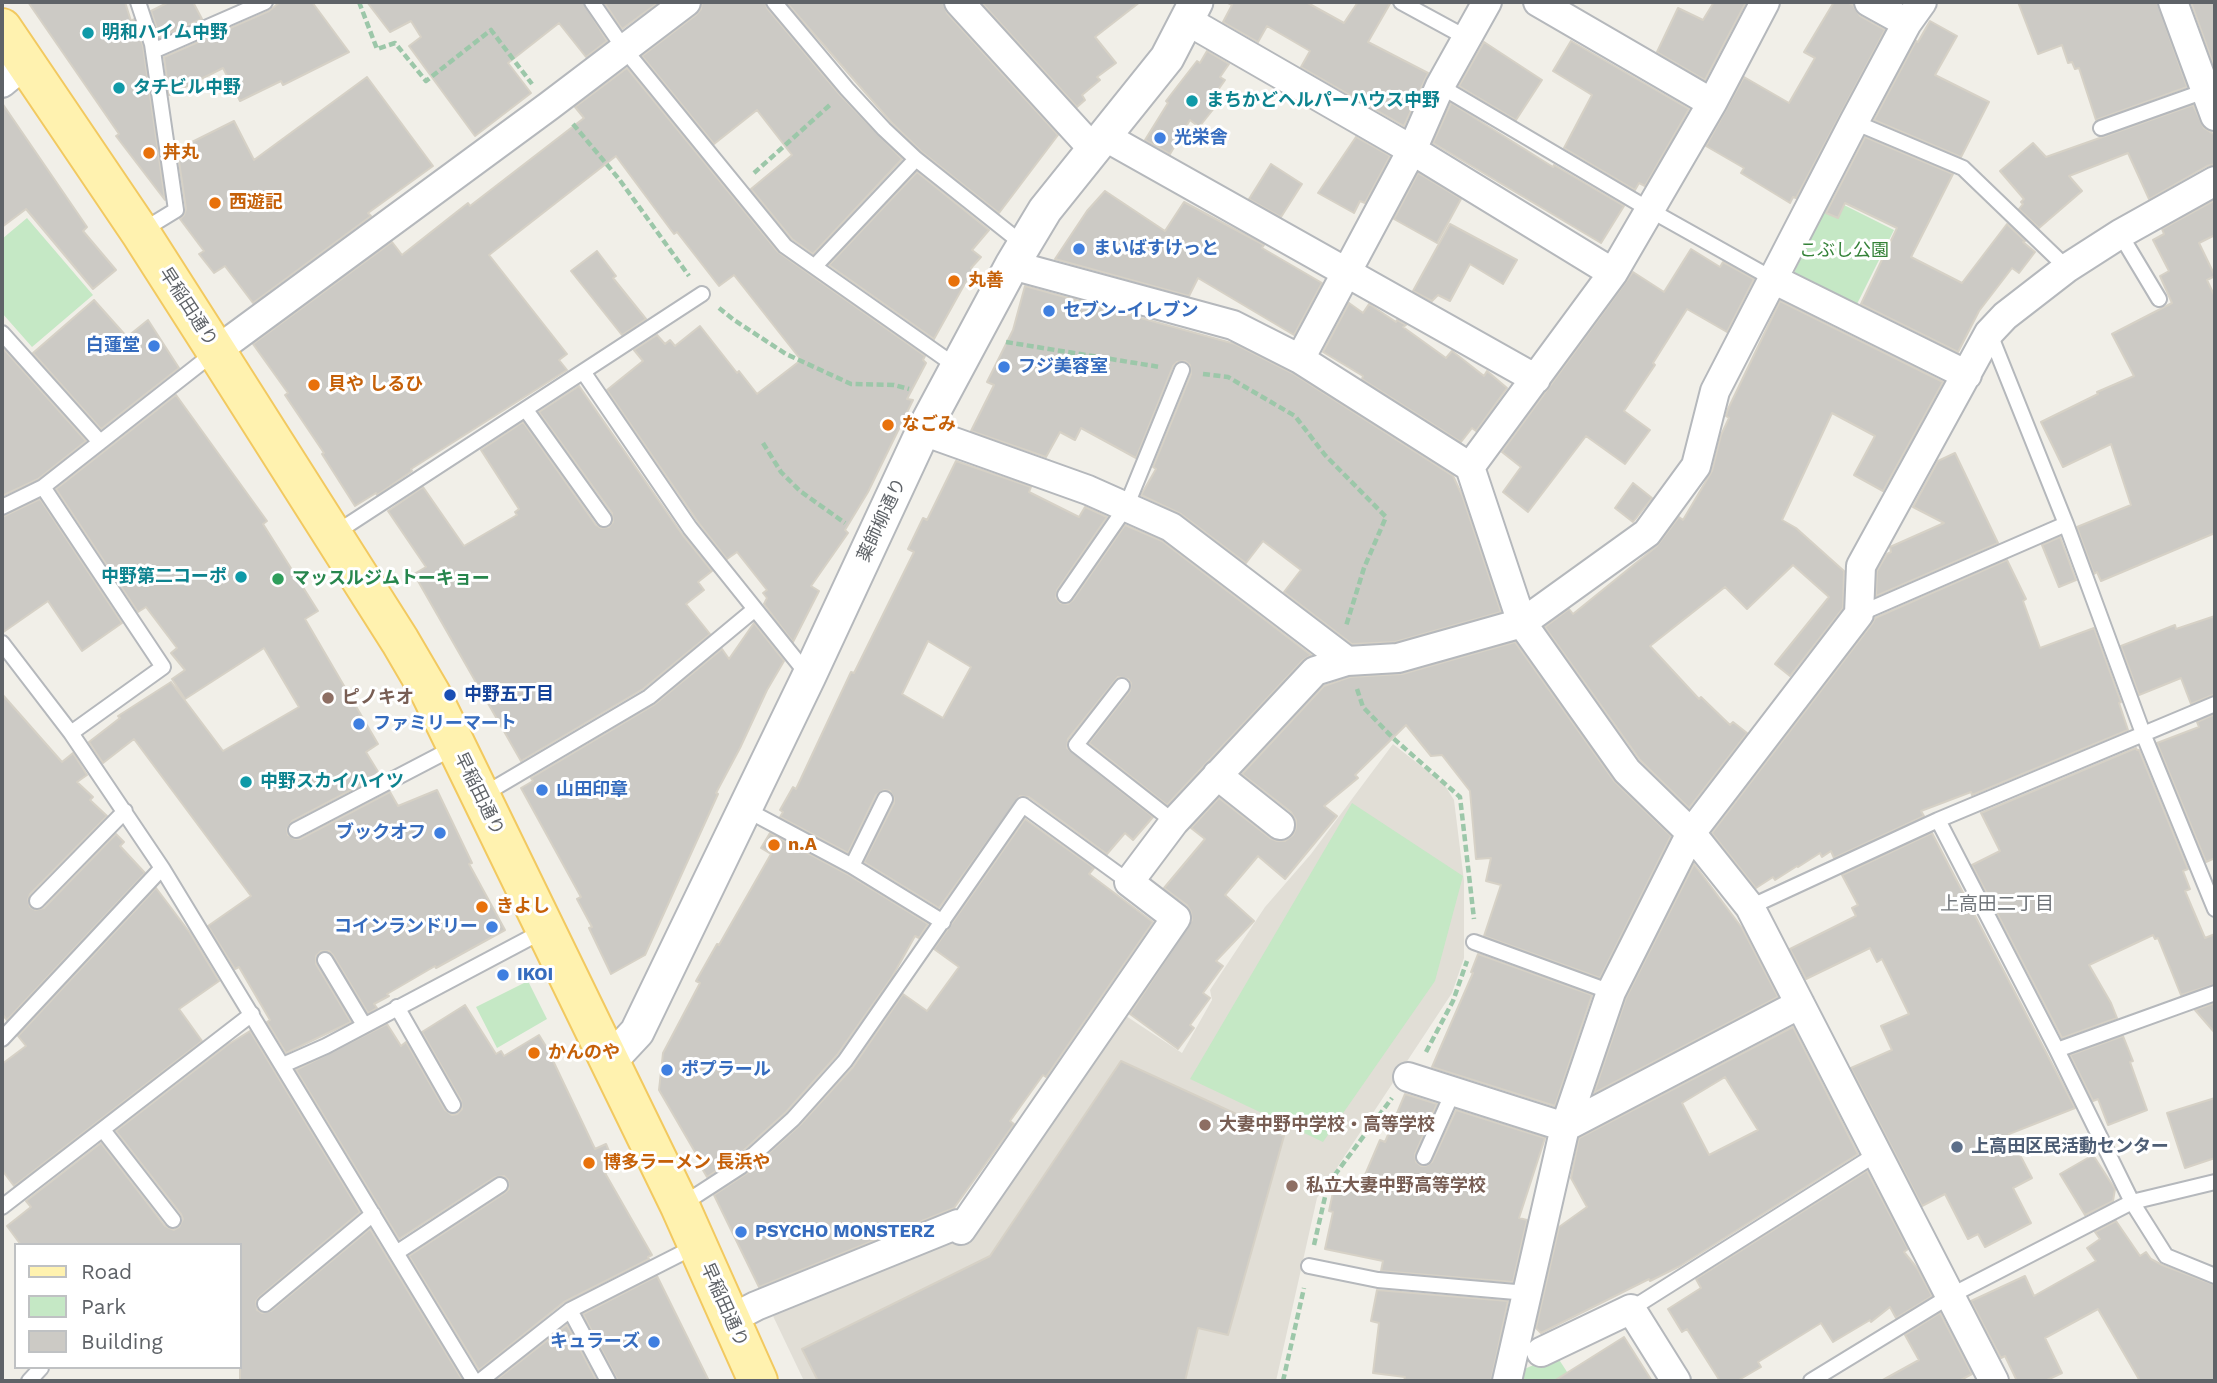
<!DOCTYPE html>
<meta charset="utf-8">
<style>
body{margin:0}
#map{position:relative;width:2217px;height:1383px;overflow:hidden;background:#f1efe8;font-family:"Work Sans",sans-serif}
canvas{display:block}
.frame{position:absolute;inset:0;border:4px solid #5f6368;pointer-events:none}
.legend{position:absolute;left:14px;top:1243px;width:228px;height:126px;box-sizing:border-box;background:#fff;border:2px solid #bfc1c3;margin:0;padding:9px 12px;list-style:none;font-size:21px;color:#5f6368}
.legend li{display:flex;align-items:center;gap:14px;height:35px}
.legend b{width:35px;border:2px solid #bfc1c3}
</style>
<div id="map">
<canvas width="2217" height="1383"></canvas>
<div class="frame"></div>
<ul class="legend">
<li><b style="height:9px;background:#fff2af"></b>Road</li>
<li><b style="height:19px;background:#c5e8c5"></b>Park</li>
<li><b style="height:19px;background:#cccac5"></b>Building</li>
</ul>
</div>
<script>
const c = document.querySelector('canvas').getContext('2d');
c.lineJoin = 'round';
function fillPath(path, color) { c.fillStyle = color; c.fill(path, 'evenodd'); }
const poly = rows => new Path2D(rows.map(r => 'M' + r).join(''));
function stroke(path, color, width, dash) { c.strokeStyle = color; c.lineWidth = width; c.lineCap = dash ? 'butt' : 'round'; c.setLineDash(dash || []); c.stroke(path); }
function drawText(font, color, halo, rows, align = 'center') {
  c.font = font + ' "Work Sans","Noto Sans JP",sans-serif'; c.lineWidth = 6; c.setLineDash([]); c.textBaseline = 'middle'; c.strokeStyle = halo; c.fillStyle = color; for (const [text, x, y, turn = 0] of rows) {
    c.save(); c.translate(x, y); c.rotate((+turn || 0) * Math.PI / 180); c.textAlign = isNaN(turn) ? turn : align; if (halo) c.strokeText(text, 0, 0); c.fillText(text, 0, 0); c.restore();
  }
}
fillPath(poly([
 [1393,744,1444,784,1454,800,1464,881,1464,958,1452,993,1317,1198,1276,1381,804,1381,773,1316,975,1228,1120,1012,1182,1053,1212,1000,1210,990,1265,907,1311,854]
]), '#e1ded6');
fillPath(poly([
 [1830,198,1894,230,1857,304,1794,273],
 [27,218,93,295,32,347,2,313,2,239],
 [1352,803,1463,876,1435,981,1323,1142,1190,1079],
 [528,981,547,1019,497,1048,476,1007],
 [1556,1355,1573,1381,1519,1381,1520,1371]
]), '#c5e8c5');
const building = poly([
 [28,2,125,2,131,21,134,19,143,46,165,200,116,136,119,134,28,2],
 [169,2,193,2,202,19,160,37,151,11,169,2],
 [280,2,312,2,349,52,283,85,281,81,240,101,223,68,169,95,164,57,269,11,280,2],
 [367,2,583,2,607,41,586,57,559,23,508,63,531,93,475,136,409,46,421,37,411,21,390,32,367,2],
 [604,2,659,2,622,29,604,2],
 [702,2,765,2,767,8,840,95,902,159,813,254,792,239,751,189,792,155,757,110,714,144,642,56,696,15,701,9,702,2],
 [786,2,943,2,947,13,1058,135,999,213,922,152,891,122,786,2],
 [981,2,1140,2,1095,37,1116,63,1097,77,1100,80,1082,95,1085,100,1077,107,981,2],
 [1226,2,1306,2,1344,23,1358,2,1391,2,1368,42,1428,73,1404,126,1301,67,1310,51,1267,26,1258,42,1223,22,1232,5,1226,2],
 [1714,2,1746,2,1705,80,1657,52,1678,8,1703,20,1714,2],
 [1834,2,1847,2,1853,5,1860,16,1885,30,1796,198,1793,197,1790,203,1741,173,1744,168,1706,146,1744,77,1789,103,1815,58,1804,52,1834,2],
 [2018,2,2157,2,2187,87,2096,120,2079,68,2075,69,2072,62,2068,63,2062,45,2038,54,2018,2],
 [2191,2,2215,2,2215,69,2191,2],
 [1930,21,1957,36,1935,75,1989,102,1961,157,1874,120,1916,41,1918,42,1930,21],
 [1571,41,1689,109,1645,186,1639,183,1635,190,1564,148,1592,95,1553,71,1571,41],
 [1484,42,1542,80,1516,120,1459,86,1484,42],
 [1207,51,1229,64,1220,77,1225,80,1213,97,1219,102,1199,127,1190,120,1170,154,1145,140,1168,103,1166,101,1197,61,1200,63,1207,51],
 [627,68,778,252,925,356,923,360,926,363,907,399,913,400,868,492,845,530,848,533,811,586,819,591,793,642,764,604,767,598,763,593,767,590,737,552,727,559,698,522,607,390,643,361,634,350,657,335,665,344,670,340,675,346,700,326,737,373,739,371,757,394,801,360,734,275,719,286,677,232,674,234,616,156,489,255,567,354,559,360,567,370,411,469,412,471,377,495,376,493,355,506,322,454,324,453,285,395,288,393,253,344,392,242,402,255,468,203,470,206,584,118,575,107,627,68],
 [367,77,433,166,368,213,371,216,253,303,225,266,214,273,199,254,204,251,180,219,184,215,186,209,178,155,192,142,234,121,254,160,367,77],
 [2,103,87,227,83,231,116,270,93,289,26,209,2,227,2,103],
 [1451,103,1553,167,1554,165,1624,206,1601,243,1433,143,1451,103],
 [2193,105,2204,128,2215,135,2215,164,2207,166,2149,199,2128,153,2069,176,2082,191,2039,228,2019,209,2023,204,2021,202,2024,199,2000,171,2033,143,2046,157,2193,105],
 [1356,137,1390,156,1365,203,1360,201,1354,213,1318,193,1356,137],
 [1865,137,1953,174,1911,257,1962,283,2007,224,2025,241,2023,242,2035,252,2019,273,2012,268,1979,311,1958,352,1861,304,1897,228,1845,203,1838,218,1826,213,1865,137],
 [1271,164,1302,184,1281,217,1249,199,1271,164],
 [917,172,989,230,972,250,981,257,971,268,973,269,934,339,829,265,917,172],
 [1418,173,1461,199,1437,243,1394,219,1418,173],
 [1105,191,1165,231,1184,202,1264,245,1262,248,1322,283,1294,335,1198,278,1189,296,1055,259,1087,211,1105,191],
 [2215,200,2215,235,2199,243,2215,276,2207,280,2215,297,2215,533,2101,581,2097,572,2094,574,2077,527,2131,505,2111,444,2063,467,2041,422,2098,394,2097,392,2134,376,2112,334,2172,303,2160,276,2169,271,2153,240,2164,234,2162,229,2215,200],
 [1450,224,1517,260,1503,284,1470,264,1450,301,1438,295,1432,301,1413,291,1450,224],
 [1691,249,1720,267,1723,262,1754,279,1727,332,1687,309,1653,363,1655,365,1624,411,1650,430,1625,464,1586,436,1528,512,1503,492,1521,467,1502,452,1633,272,1664,292,1691,249],
 [597,251,616,276,613,278,646,319,622,335,571,271,597,251],
 [1025,286,1235,344,1292,373,1453,476,1462,495,1501,612,1395,642,1352,644,1284,592,1301,570,1263,541,1246,563,1181,514,1141,495,1156,469,1153,467,1191,374,1190,365,1185,361,1177,362,1173,366,1136,458,1081,428,1075,440,1060,432,1046,457,971,431,994,385,987,382,1013,330,1025,286],
 [94,300,127,337,148,320,179,368,101,429,33,353,94,300],
 [1780,301,1943,382,1883,491,1854,475,1875,436,1832,413,1782,520,1796,528,1844,571,1843,608,1790,676,1775,664,1829,597,1793,565,1747,609,1725,587,1650,646,1699,699,1701,697,1730,725,1733,722,1747,733,1689,808,1640,760,1545,627,1569,609,1573,614,1657,546,1679,517,1683,520,1712,471,1721,435,1729,418,1726,416,1728,409,1780,301],
 [1349,303,1363,313,1369,304,1396,322,1397,320,1406,325,1403,327,1446,358,1452,351,1484,376,1487,371,1507,388,1476,431,1472,428,1461,442,1362,379,1363,376,1323,352,1349,303],
 [2,347,86,441,38,479,2,496,2,347],
 [579,386,682,534,712,571,698,582,704,590,686,604,710,634,643,689,521,761,414,574,426,567,388,511,423,487,464,546,517,515,515,512,519,509,481,450,523,422,596,525,601,528,609,527,613,522,612,513,539,412,579,386],
 [176,395,267,521,263,524,318,611,305,619,378,744,366,752,380,775,292,821,287,829,288,835,295,839,300,839,390,792,398,806,437,790,472,863,469,864,505,930,436,968,435,966,387,994,389,996,374,1004,377,1008,368,1013,333,955,329,951,321,951,316,956,316,964,351,1022,286,1053,267,1022,270,1020,239,967,235,969,208,926,251,896,134,739,103,763,89,742,120,718,118,716,171,682,223,751,299,707,264,648,185,699,172,679,185,670,171,653,177,648,146,607,138,612,56,489,176,395],
 [1955,453,1998,543,1876,596,1877,571,1887,554,1891,552,1890,547,1944,523,1913,507,1938,461,1955,453],
 [956,461,1031,487,1029,492,1079,517,1085,507,1107,517,1057,590,1056,598,1060,603,1068,604,1073,600,1125,525,1162,541,1311,655,1303,660,1167,805,1089,743,1130,691,1131,683,1128,679,1118,677,1068,739,1067,748,1153,817,1133,840,1125,833,1107,854,1029,797,1020,796,939,908,864,862,894,803,894,798,890,791,884,790,876,795,848,853,780,817,783,812,780,810,793,787,796,789,851,672,854,673,914,552,908,549,923,518,927,520,956,461],
 [928,641,971,667,943,718,902,694,928,641],
 [1633,483,1652,498,1633,522,1615,508,1633,483],
 [40,499,122,623,82,651,48,601,2,633,2,517,40,499],
 [2060,537,2076,580,2059,587,2042,545,2060,537],
 [2007,560,2026,599,2023,601,2040,648,2094,628,2121,702,2119,703,2128,730,1972,795,1971,792,1921,811,1924,816,1834,858,1831,851,1822,857,1820,853,1798,867,1797,866,1775,880,1773,877,1756,888,1712,833,1872,624,1875,618,2007,560],
 [2215,616,2215,694,2191,704,2181,678,2139,695,2121,646,2175,625,2176,629,2215,616],
 [754,623,784,661,767,690,740,748,716,793,718,794,645,955,611,974,589,928,592,927,577,899,581,897,521,788,533,781,531,778,654,705,722,649,729,659,754,623],
 [1515,642,1614,781,1671,836,1600,978,1484,936,1501,885,1486,881,1491,858,1476,859,1470,791,1442,755,1431,756,1406,725,1355,775,1358,778,1324,806,1337,816,1285,879,1258,856,1225,895,1254,921,1216,961,1223,966,1203,993,1210,998,1190,1025,1194,1028,1178,1049,1130,1014,1192,920,1191,912,1187,905,1164,888,1205,839,1191,828,1219,798,1270,838,1277,841,1285,841,1293,835,1296,828,1296,820,1291,812,1242,774,1324,686,1350,677,1402,674,1515,642],
 [2,694,62,762,73,753,87,775,77,782,93,797,90,800,107,816,30,894,28,899,30,907,35,910,44,908,116,834,124,842,120,846,145,873,7,1020,2,1014,2,694],
 [2215,714,2215,858,2206,862,2157,743,2199,727,2197,722,2215,714],
 [2136,748,2137,750,2139,750,2188,869,2183,871,2190,889,2185,891,2205,938,2215,934,2215,984,2181,995,2158,938,2155,939,2153,935,2089,965,2111,1003,2117,1018,2062,1038,1972,865,2000,851,1981,813,2136,748],
 [1025,819,1094,868,1089,874,1153,922,1046,1077,1043,1075,1010,1121,1014,1124,954,1208,759,1287,714,1195,746,1174,800,1125,853,1067,903,994,927,1011,959,967,934,949,1025,819],
 [770,833,847,874,928,924,919,938,915,936,892,977,837,1055,786,1112,734,1159,707,1177,700,1165,702,1164,659,1090,663,1053,700,983,696,981,717,944,719,945,771,854,761,848,770,833],
 [1932,833,2075,1108,2009,1134,2032,1178,2013,1188,2031,1223,1985,1247,1978,1234,1968,1239,1945,1194,1922,1206,1851,1068,1892,1050,1881,1026,1909,1014,1882,959,1877,962,1870,948,1806,979,1790,949,1856,916,1852,908,1858,905,1842,875,1932,833],
 [1694,864,1742,928,1778,997,1594,1093,1626,998,1694,864],
 [156,888,190,933,219,981,179,1009,202,1041,14,1186,2,1170,2,1064,26,1046,18,1036,156,888],
 [1478,954,1592,995,1555,1106,1432,1067,1473,973,1471,972,1478,954],
 [2215,1003,2215,1033,2195,1010,2215,1003],
 [465,1005,496,1054,501,1051,504,1056,539,1035,547,1048,595,1149,606,1144,616,1168,605,1173,652,1255,648,1257,649,1259,564,1302,479,1370,409,1256,505,1193,509,1189,508,1180,504,1176,495,1177,399,1239,296,1070,387,1024,401,1046,406,1042,445,1110,452,1115,457,1114,462,1109,461,1100,422,1032,465,1005],
 [1793,1027,1858,1154,1680,1266,1650,1281,1649,1279,1541,1333,1536,1328,1559,1227,1587,1207,1571,1178,1579,1138,1793,1027],
 [1725,1077,1758,1130,1709,1155,1682,1103,1725,1077],
 [250,1031,360,1212,259,1297,256,1301,257,1310,262,1313,271,1311,370,1229,463,1381,240,1381,240,1245,21,1245,7,1226,31,1207,26,1201,101,1143,165,1226,174,1230,179,1227,183,1219,181,1214,116,1131,229,1044,250,1031],
 [2123,1036,2133,1061,2130,1062,2147,1110,2108,1125,2098,1099,2093,1101,2070,1055,2123,1036],
 [1121,1061,1284,1136,1228,1335,1198,1328,1185,1381,818,1381,802,1349,990,1256,1121,1061],
 [1405,1094,1437,1104,1415,1154,1416,1162,1421,1166,1426,1166,1432,1162,1456,1110,1545,1138,1519,1218,1527,1220,1513,1282,1381,1271,1383,1261,1325,1249,1333,1212,1329,1211,1335,1183,1359,1189,1380,1140,1385,1142,1405,1094],
 [2215,1098,2215,1158,2185,1168,2167,1113,2215,1098],
 [2093,1155,2115,1189,2113,1201,2085,1215,2060,1174,2093,1155],
 [1867,1171,1908,1249,1904,1252,1917,1268,1932,1296,1896,1318,1890,1307,1871,1322,1870,1320,1833,1342,1821,1323,1758,1362,1761,1367,1737,1381,1720,1381,1687,1329,1682,1332,1668,1309,1701,1288,1696,1279,1867,1171],
 [2116,1221,2140,1256,2146,1252,2151,1259,2162,1265,2215,1285,2215,1381,2140,1381,2098,1309,2045,1338,2062,1373,2045,1381,2017,1381,2005,1356,2001,1358,1971,1301,2025,1276,2034,1296,2096,1261,2087,1248,2100,1239,2095,1232,2116,1221],
 [657,1276,709,1381,618,1381,583,1314,657,1276],
 [1377,1290,1508,1301,1491,1381,1404,1381,1405,1377,1373,1373,1379,1323,1371,1321,1377,1290],
 [1940,1313,1972,1374,1959,1381,1881,1381,1919,1360,1905,1335,1940,1313],
 [567,1325,597,1381,495,1381,567,1325],
 [1624,1337,1652,1381,1554,1381,1624,1337]
]);
fillPath(building, '#cccac5');
stroke(building, '#d6d1c6', 2);
const service = poly([
 [138,2,152,44,176,210,140,232],
 [592,2,625,50,785,246,957,367],
 [774,2,847,89,884,129,916,159,1024,245],
 [1401,2,1467,38],
 [153,51,265,2],
 [1440,86,1650,210,1773,279],
 [1854,122,1963,168,2067,268],
 [2101,128,2205,91],
 [2120,234,2159,299],
 [815,266,916,159],
 [2,333,100,442],
 [1990,334,2066,524,2144,736,2215,909],
 [584,373,690,528,808,675],
 [526,410,604,519],
 [43,487,163,667,71,733],
 [2,507,43,487,215,352],
 [334,534,702,294],
 [1065,595,1126,507,1182,370],
 [1859,614,2066,524],
 [2,643,71,733,162,868,474,1381],
 [1122,686,1076,745,1174,822],
 [481,796,649,697,755,609],
 [745,809,852,866,943,922],
 [1938,820,2057,1050,2132,1202,2166,1256,2215,1276],
 [296,830,455,747],
 [852,866,885,799],
 [37,901,125,811],
 [1750,907,1938,820,2215,704],
 [1474,942,1611,992],
 [325,960,364,1025],
 [397,1007,453,1105],
 [2,1039,162,868],
 [2057,1050,2215,993],
 [283,1065,326,1046,543,931],
 [103,1130,173,1220],
 [1424,1157,1453,1092],
 [680,1206,740,1167,793,1119,845,1061,1023,805,1129,882],
 [2,1207,252,1014],
 [396,1253,500,1185],
 [1309,1266,1378,1280,1527,1293],
 [265,1304,373,1214],
 [1631,1309,1878,1153],
 [570,1310,608,1381],
 [29,1381,41,1368],
 [480,1381,570,1310,696,1246],
 [1811,1381,1950,1296,2132,1202,2215,1182]
]);
const minor = poly([
 [959,2,1093,149],
 [1538,2,1712,103],
 [1869,2,1907,23],
 [2173,2,2215,116],
 [1188,21,1412,150,1613,273],
 [2,83,25,64],
 [1104,136,1536,379],
 [1012,265,1233,325,1300,359,1412,150,1440,86,1487,2],
 [1773,279,1967,375],
 [216,351,549,106,686,2],
 [1300,359,1470,467,1522,623,1627,771,1691,833,1750,907,1994,1381],
 [923,431,1088,490,1171,527,1347,661],
 [1470,467,1613,273,1712,103,1765,2],
 [1217,775,1280,825],
 [1408,1077,1565,1127,1800,1004],
 [731,1319,756,1306,958,1224,961,1230,1176,918,1129,882,1174,822,1315,671,1347,661,1398,658,1522,623,1647,533,1696,466,1715,391,1854,122,1907,23,1922,2],
 [1541,1352,1631,1309,1676,1381],
 [1507,1381,1565,1127,1611,992,1691,833,1859,614,1861,566,1989,333,2005,316,2067,268,2120,234,2215,181]
]);
const tertiary = poly([
 [609,1062,637,1032,809,676,923,431,1012,265,1045,210,1167,58,1196,2]
]);
const primary = poly([
 [2,28,140,232,216,351,400,641,431,694,680,1206,758,1381]
]);
stroke(service, '#b5b8bc', 18);
stroke(minor, '#b5b8bc', 32);
stroke(tertiary, '#b5b8bc', 37);
stroke(primary, '#f2c960', 42);
stroke(poly([
 [359,2,377,49,395,43,426,81,491,30,532,84],
 [573,124,619,179,689,276],
 [754,173,831,104],
 [719,308,734,320,786,354,851,384,894,385,909,389],
 [1006,342,1160,367],
 [1203,374,1228,377,1295,416,1325,455,1386,517,1364,568,1346,626],
 [763,443,781,472,800,491,845,523],
 [1357,689,1363,707,1393,738,1460,797,1474,919],
 [1426,1052,1453,1001,1467,961],
 [1314,1245,1328,1184,1392,1098],
 [1283,1381,1304,1288]
]), '#9cc7a9', 4.5, [7, 3.5]);
stroke(service, '#fff', 14);
stroke(minor, '#fff', 28);
stroke(tertiary, '#fff', 33);
stroke(primary, '#fff2af', 38);
for (const [x, y, r, color] of [
 [88,33,7,"#0f9aa8"],
 [119,88,7,"#0f9aa8"],
 [1192,101,7,"#0f9aa8"],
 [1160,138,7,"#3f7fe0"],
 [149,153,7,"#e8710a"],
 [215,203,7,"#e8710a"],
 [1079,249,7,"#3f7fe0"],
 [954,281,7,"#e8710a"],
 [1049,311,7,"#3f7fe0"],
 [154,346,7,"#3f7fe0"],
 [1004,367,7,"#3f7fe0"],
 [314,385,7,"#e8710a"],
 [888,425,7,"#e8710a"],
 [241,577,7,"#0f9aa8"],
 [278,579,7,"#2e9e5b"],
 [450,695,7,"#1a4fb4"],
 [328,698,7,"#8d6e63"],
 [359,724,7,"#3f7fe0"],
 [246,782,7,"#0f9aa8"],
 [542,790,7,"#3f7fe0"],
 [440,833,7,"#3f7fe0"],
 [774,845,7,"#e8710a"],
 [482,907,7,"#e8710a"],
 [492,927,7,"#3f7fe0"],
 [503,975,7,"#3f7fe0"],
 [534,1053,7,"#e8710a"],
 [667,1070,7,"#3f7fe0"],
 [1205,1125,7,"#8d6e63"],
 [1957,1147,7,"#5c6f8a"],
 [589,1163,7,"#e8710a"],
 [1292,1186,7,"#8d6e63"],
 [741,1232,7,"#3f7fe0"],
 [654,1342,7,"#3f7fe0"]
]) { const dot = new Path2D(); dot.arc(x, y, r, 0, 2 * Math.PI); c.fillStyle = color; c.fill(dot); stroke(dot, '#fff', 2.5); }
drawText('bold 18px', '#0d838f', '#fff', [
 ["明和ハイム中野",102,33],
 ["タチビル中野",133,88],
 ["まちかどヘルパーハウス中野",1206,101],
 ["中野第二コーポ",227,577,"right"],
 ["中野スカイハイツ",260,782]
], 'left');
drawText('bold 18px', '#366cbe', '#fff', [
 ["光栄舎",1174,138],
 ["まいばすけっと",1093,249],
 ["セブン-イレブン",1063,311],
 ["白蓮堂",140,346,"right"],
 ["フジ美容室",1018,367],
 ["ファミリーマート",373,724],
 ["山田印章",556,790],
 ["ブックオフ",426,833,"right"],
 ["コインランドリー",478,927,"right"],
 ["IKOI",517,975],
 ["ポプラール",681,1070],
 ["PSYCHO MONSTERZ",755,1232],
 ["キュラーズ",640,1342,"right"]
], 'left');
drawText('bold 18px', '#c56008', '#fff', [
 ["丼丸",163,153],
 ["西遊記",229,203],
 ["丸善",968,281],
 ["貝や しるひ",328,385],
 ["なごみ",902,425],
 ["n.A",788,845],
 ["きよし",496,907],
 ["かんのや",548,1053],
 ["博多ラーメン 長浜や",603,1163]
], 'left');
drawText('18px', '#348238', '#fff', [
 ["こぶし公園",1844,251]
]);
drawText('18px', '#5f6368', '#fff', [
 ["早稲田通り",188,307,57],
 ["薬師柳通り",882,520,-65],
 ["早稲田通り",479,794,64],
 ["早稲田通り",724,1305,66]
]);
drawText('bold 18px', '#27864d', '#fff', [
 ["マッスルジムトーキョー",292,579]
], 'left');
drawText('bold 18px', '#164399', '#fff', [
 ["中野五丁目",464,695]
], 'left');
drawText('bold 18px', '#785e54', '#fff', [
 ["ピノキオ",342,698],
 ["大妻中野中学校・高等学校",1219,1125],
 ["私立大妻中野高等学校",1306,1186]
], 'left');
drawText('bold 18px', '#4e5e75', '#fff', [
 ["上高田区民活動センター",1971,1147]
], 'left');
drawText('19px', '#70757a', '#fff', [
 ["上高田二丁目",1997,904]
]);
</script>
